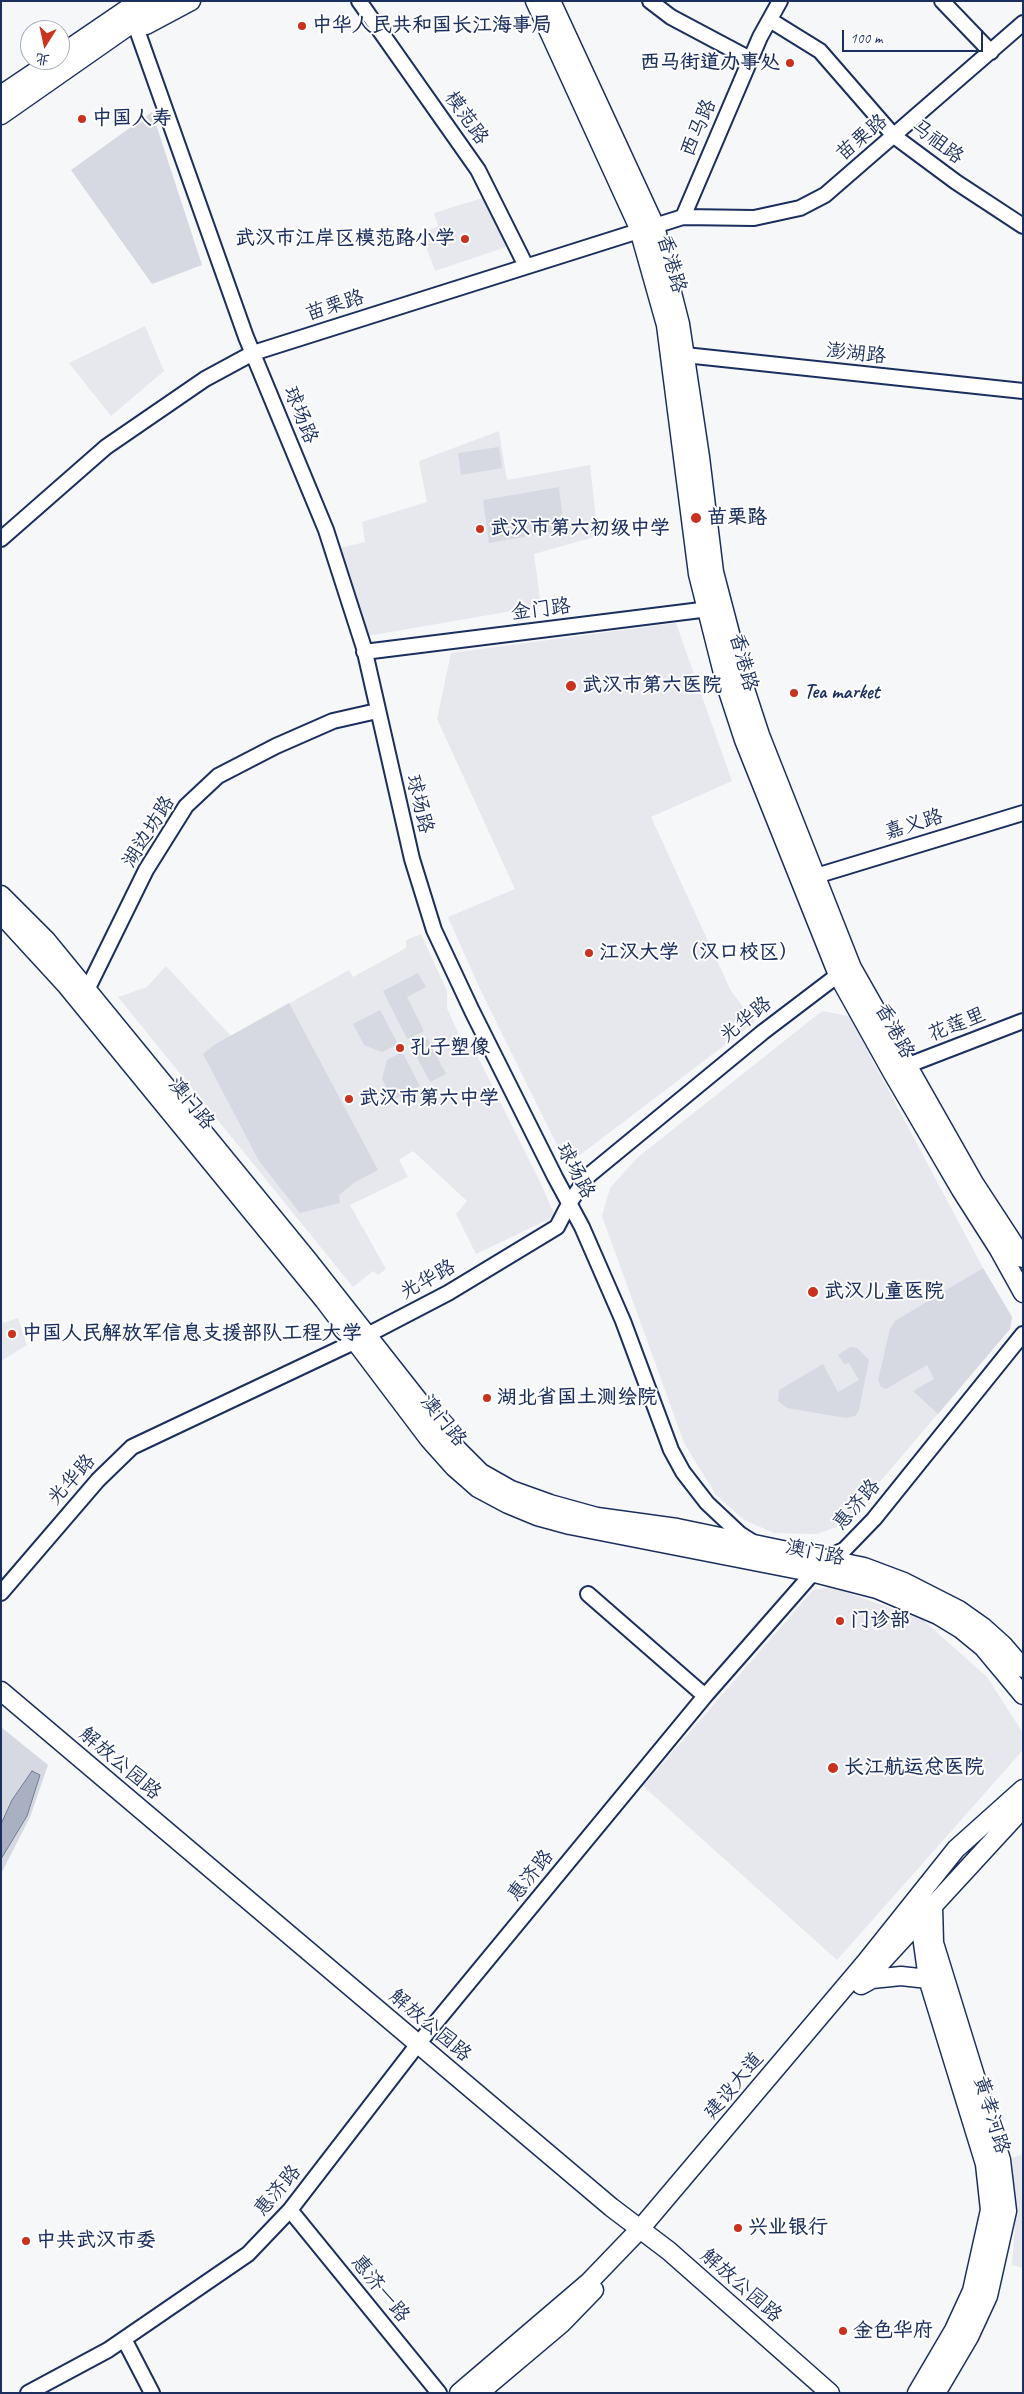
<!DOCTYPE html>
<meta charset="utf-8">
<style>
body{margin:0}
#map{position:relative;width:1024px;height:2394px;overflow:hidden;background:#f6f7f9;font-family:Caveat,"LXGW WenKai TC",sans-serif}
canvas{display:block}
.frame{position:absolute;inset:0;border:2px solid #1b2f5e;pointer-events:none}
.north{position:absolute;left:20px;top:20px;width:50px;height:50px;box-sizing:border-box;background:#fff;border:1px solid #a4acbf;border-radius:50%;rotate:190deg;font-size:14px;font-weight:700;line-height:20px;text-align:center;color:#1b2f5e}
.north::after{content:'';display:block;margin:auto;width:18px;height:22px;background:#c8321e;clip-path:polygon(50% 0,100% 100%,50% 72%,0 100%)}
.scale{position:absolute;left:842px;top:30px;width:141px;height:22px;box-sizing:border-box;border:2px solid #1b2f5e;border-top:0;padding-left:6px;font-size:15px;line-height:18px;white-space:nowrap;color:#1b2f5e;-webkit-text-stroke:4px #fff;paint-order:stroke}
</style>
<div id="map">
<canvas width="1024" height="2394"></canvas>
<div class="frame"></div>
<div class="north">北</div>
<div class="scale">100 m</div>
</div>
<script>
const c = document.querySelector('canvas').getContext('2d');
c.lineJoin = 'round';
function fillPath(path, color) { c.fillStyle = color; c.fill(path, 'evenodd'); }
const poly = rows => new Path2D(rows.map(r => 'M' + r).join(''));
function stroke(path, color, width, dash) { c.strokeStyle = color; c.lineWidth = width; c.lineCap = dash ? 'butt' : 'round'; c.setLineDash(dash || []); c.stroke(path); }
function drawText(font, color, halo, rows, align = 'center') {
  c.font = font + ' Caveat,"LXGW WenKai TC",sans-serif'; c.lineWidth = 4; c.setLineDash([]); c.textBaseline = 'middle'; c.strokeStyle = halo; c.fillStyle = color; for (const [text, x, y, turn = 0] of rows) {
    c.save(); c.translate(x, y); c.rotate((+turn || 0) * Math.PI / 180); c.textAlign = isNaN(turn) ? turn : align; if (halo) c.strokeText(text, 0, 0); c.fillText(text, 0, 0); c.restore();
  }
}
fillPath(poly([
 [486,197,509,246,435,271,421,233,438,226,434,213],
 [145,326,164,371,111,416,69,363],
 [499,431,507,480,590,465,598,536,534,554,541,606,367,636,340,548,365,542,362,522,427,502,419,461],
 [676,623,732,781,651,817,731,991,755,1022,580,1155,559,1149,480,989,448,917,515,889,437,719,451,653],
 [421,934,447,991,447,1008,460,1037,463,1043,473,1047,541,1184,554,1214,551,1218,476,1254,456,1214,467,1201,413,1151,399,1160,408,1177,350,1205,386,1269,378,1275,373,1271,353,1287,118,997,147,987,166,966,231,1036,349,970,353,977,406,948,406,940],
 [822,1011,849,1016,983,1268,1012,1317,1010,1329,844,1524,817,1534,774,1533,744,1520,716,1495,684,1443,602,1216,610,1188,637,1158],
 [18,1318,27,1345,1,1361,1,1319,3,1323],
 [832,1587,923,1620,987,1677,1023,1733,1023,1750,837,1960,643,1786,813,1590],
 [1023,2154,1023,2268,1012,2265,1016,2211,1012,2158]
]), '#e6e8ee');
fillPath(poly([
 [152,112,202,265,152,284,71,170],
 [499,447,502,468,461,475,458,453],
 [559,487,564,530,489,543,483,500],
 [418,973,426,987,407,997,424,1031,407,1039,383,991],
 [289,1003,378,1170,355,1182,339,1195,340,1203,300,1213,259,1161,203,1054,214,1045],
 [380,1010,398,1044,382,1052,364,1045,353,1024],
 [428,1039,446,1074,430,1082,412,1048],
 [402,1052,420,1086,393,1100,382,1079,387,1060],
 [983,1268,1012,1317,1010,1329,938,1414,913,1391,934,1379,927,1365,886,1389,881,1387,878,1380,890,1329,895,1321],
 [850,1347,857,1348,869,1360,859,1410,855,1416,846,1418,787,1408,778,1401,779,1390,823,1364,838,1392,859,1380,849,1363,844,1364,838,1355],
 [1,1727,48,1765,30,1817,1,1874]
]), '#d6d9e2');
const water = poly([
 [32,1771,40,1775,27,1816,1,1859,1,1824,12,1800,32,1771]
]);
fillPath(water, '#a9b0c1');
stroke(water, '#707c99', 1);
const minor = poly([
 [359,1,478,170,526,266],
 [650,1,671,17,750,59],
 [942,1,991,52],
 [770,20,820,51,894,136,956,182,1023,226],
 [137,30,246,337,326,530,364,648,412,859,434,930,472,1011,555,1177,582,1227,623,1321,671,1450,683,1472,707,1503,740,1534,751,1541],
 [683,217,760,37,780,1],
 [685,355,1023,391],
 [1,539,106,447,205,379,253,353,683,217,754,218,800,208,825,195,1023,23],
 [364,652,717,608],
 [816,876,1023,813],
 [87,990,146,870,186,806,218,776,276,746,333,721,377,711],
 [906,1066,1023,1021],
 [1,1593,98,1480,132,1447,354,1342,448,1293,557,1227,570,1202,588,1176,763,1032,838,975,847,970],
 [588,1594,705,1696],
 [290,2210,439,2393],
 [124,2339,152,2393],
 [28,2393,108,2350,248,2254,290,2210,418,2044,705,1696,826,1558,844,1550,874,1519,1023,1334]
]);
const major = poly([
 [535,1,638,226,666,325,698,574,726,685,744,740,838,975,892,1072,961,1190,998,1248,1023,1293],
 [551,1,655,226,680,324,700,457,714,572,743,683,760,735,852,968,974,1183,1023,1258],
 [146,25,191,1],
 [60,55,139,1],
 [1,95,53,60],
 [1,115,164,1],
 [1,895,46,940,307,1259,455,1447,481,1473,511,1490,550,1504,597,1517,677,1528,864,1567,904,1582,959,1610,983,1627,1003,1645,1023,1668],
 [1,914,67,986,324,1300,429,1439,454,1467,478,1488,508,1504,537,1516,570,1525,815,1573,877,1589,938,1615,961,1629,983,1647,1023,1695],
 [1,1691,611,2207,669,2251,830,2393],
 [933,1906,934,1943,1001,2160,1007,2211,988,2296,969,2337,936,2393],
 [864,1981,1023,1808],
 [861,1985,872,1979,901,1976,928,1979],
 [459,2393,589,2282,640,2229,865,1963,956,1849,1023,1789],
 [479,2393,562,2323,594,2290],
 [917,2393,954,2330,972,2291,990,2210,985,2164,928,1979,919,1914]
]);
stroke(minor, '#1b2f5e', 18);
stroke(major, '#1b2f5e', 21);
stroke(minor, '#fff', 14);
stroke(major, '#fff', 18);
for (const [x, y, r, color] of [
 [302,26,5,"#c8321e"],
 [790,63,5,"#c8321e"],
 [82,119,5,"#c8321e"],
 [465,239,5,"#c8321e"],
 [696,518,6,"#c8321e"],
 [480,529,5,"#c8321e"],
 [571,686,6,"#c8321e"],
 [794,693,5,"#c8321e"],
 [589,953,5,"#c8321e"],
 [400,1048,5,"#c8321e"],
 [349,1099,5,"#c8321e"],
 [813,1292,6,"#c8321e"],
 [12,1334,5,"#c8321e"],
 [487,1398,5,"#c8321e"],
 [840,1621,5,"#c8321e"],
 [833,1768,6,"#c8321e"],
 [738,2228,5,"#c8321e"],
 [26,2241,5,"#c8321e"],
 [843,2331,5,"#c8321e"]
]) { const dot = new Path2D(); dot.arc(x, y, r, 0, 2 * Math.PI); c.fillStyle = color; c.fill(dot); stroke(dot, '#fff', 2); }
drawText('bold 20px', '#1b2f5e', '#fff', [
 ["中华人民共和国长江海事局",312,26],
 ["西马街道办事处",780,63,"right"],
 ["中国人寿",92,119],
 ["武汉市江岸区模范路小学",455,239,"right"],
 ["苗栗路",707,518],
 ["武汉市第六初级中学",490,529],
 ["武汉市第六医院",582,686],
 ["Tea market",804,693],
 ["江汉大学（汉口校区）",599,953],
 ["孔子塑像",410,1048],
 ["武汉市第六中学",359,1099],
 ["武汉儿童医院",824,1292],
 ["中国人民解放军信息支援部队工程大学",22,1334],
 ["湖北省国土测绘院",497,1398],
 ["门诊部",850,1621],
 ["长江航运总医院",844,1768],
 ["兴业银行",748,2228],
 ["中共武汉市委",36,2241],
 ["金色华府",853,2331]
], 'left');
drawText('20px', '#1b2f5e', '#fff', [
 ["模范路",466,118,55],
 ["西马路",699,128,-67],
 ["苗栗路",862,138,-40],
 ["马祖路",937,142,37],
 ["香港路",671,264,74],
 ["苗栗路",335,306,-18],
 ["澎湖路",856,354,6],
 ["球场路",300,415,68],
 ["金门路",541,610,-7],
 ["香港路",743,662,75],
 ["球场路",419,804,76],
 ["嘉义路",914,825,-17],
 ["湖边坊路",149,832,-58],
 ["光华路",746,1020,-39],
 ["花莲里",957,1025,-21],
 ["香港路",894,1031,61],
 ["澳门路",191,1104,51],
 ["球场路",575,1171,62],
 ["光华路",428,1280,-29],
 ["澳门路",443,1421,51],
 ["光华路",72,1480,-48],
 ["惠济路",857,1505,-49],
 ["澳门路",815,1553,12],
 ["解放公园路",120,1764,40],
 ["惠济路",531,1876,-51],
 ["解放公园路",430,2026,40],
 ["建设大道",734,2086,-50],
 ["黄孝河路",991,2115,73],
 ["惠济路",278,2191,-50],
 ["解放公园路",741,2286,41],
 ["惠济一路",380,2289,51]
]);
</script>
